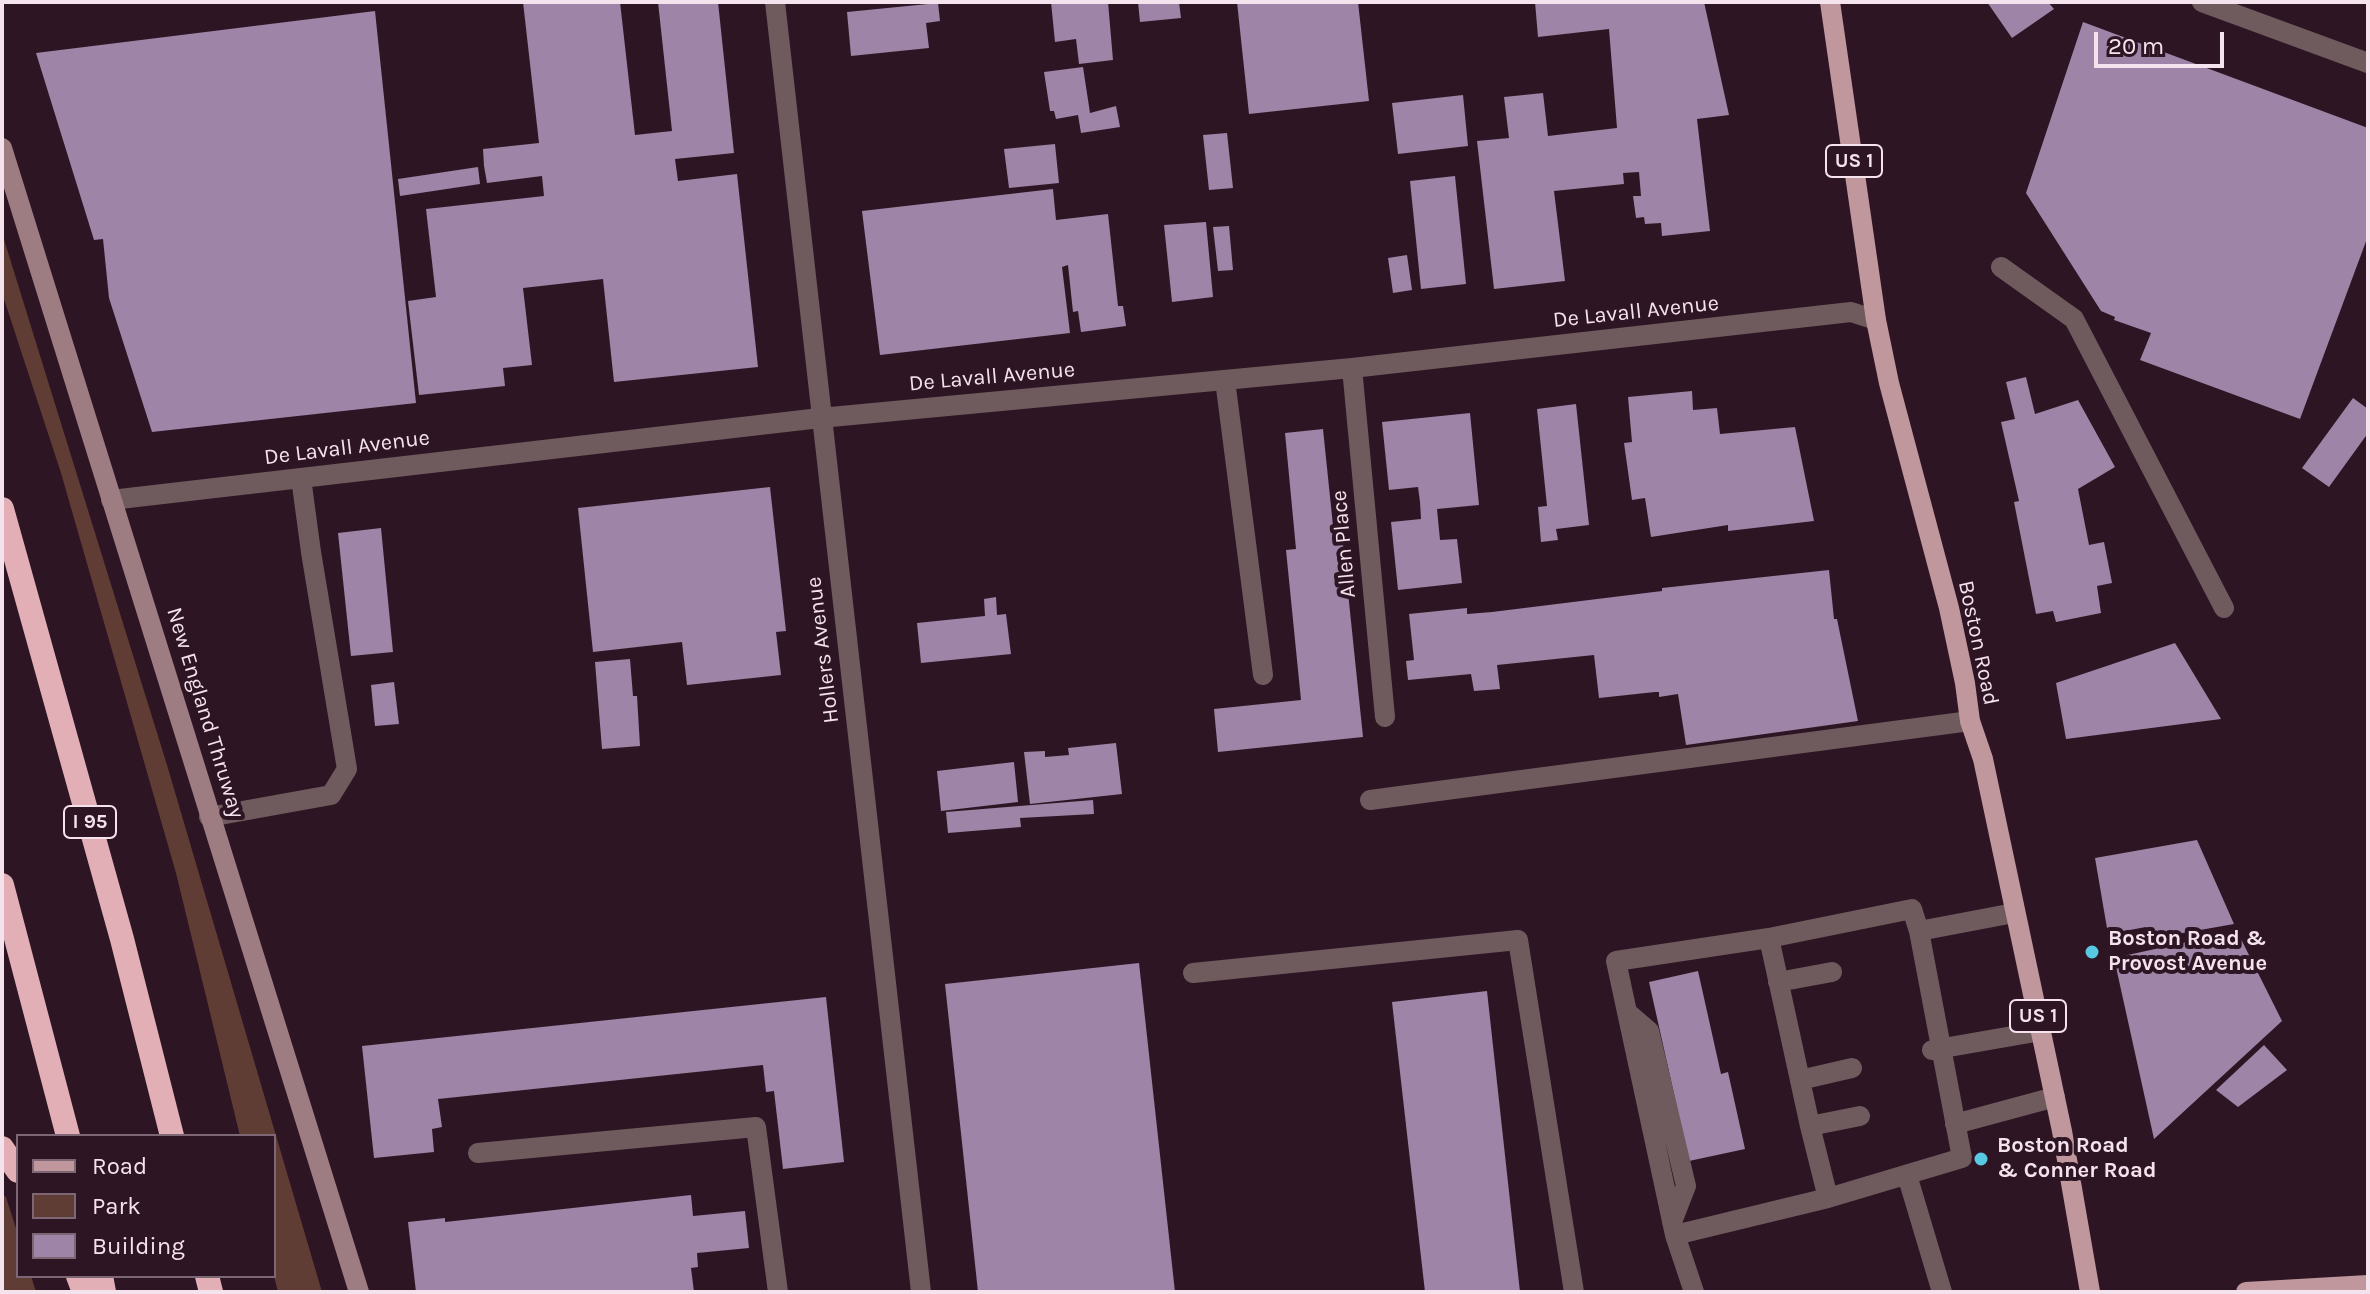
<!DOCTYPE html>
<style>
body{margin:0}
#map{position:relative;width:2370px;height:1294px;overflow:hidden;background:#2e1524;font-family:Karla,sans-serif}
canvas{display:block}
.frame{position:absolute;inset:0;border:4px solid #f4e2ec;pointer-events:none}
.legend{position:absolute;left:16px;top:1134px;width:260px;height:144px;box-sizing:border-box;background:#2e1524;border:2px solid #7d6774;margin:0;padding:10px 14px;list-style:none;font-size:24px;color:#f4e2ec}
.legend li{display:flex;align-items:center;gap:16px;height:40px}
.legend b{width:40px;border:2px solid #7d6774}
.scale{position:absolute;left:2094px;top:32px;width:130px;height:36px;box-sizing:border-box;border:4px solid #f4e2ec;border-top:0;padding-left:10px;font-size:24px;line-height:28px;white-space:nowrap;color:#f4e2ec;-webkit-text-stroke:6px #2e1524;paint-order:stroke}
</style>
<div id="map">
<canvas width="2370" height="1294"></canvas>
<div class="frame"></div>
<ul class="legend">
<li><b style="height:10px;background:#c0979c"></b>Road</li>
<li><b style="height:22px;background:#5f3d34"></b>Park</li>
<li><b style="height:22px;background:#9e84a6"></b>Building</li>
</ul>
<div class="scale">20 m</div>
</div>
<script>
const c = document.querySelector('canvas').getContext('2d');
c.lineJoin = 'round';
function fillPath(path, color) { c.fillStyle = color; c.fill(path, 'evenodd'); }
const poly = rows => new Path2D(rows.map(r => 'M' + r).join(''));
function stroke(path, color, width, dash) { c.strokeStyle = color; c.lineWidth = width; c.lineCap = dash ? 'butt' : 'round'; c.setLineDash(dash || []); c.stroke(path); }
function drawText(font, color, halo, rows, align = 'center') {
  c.font = font + ' Karla,sans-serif'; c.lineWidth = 8; c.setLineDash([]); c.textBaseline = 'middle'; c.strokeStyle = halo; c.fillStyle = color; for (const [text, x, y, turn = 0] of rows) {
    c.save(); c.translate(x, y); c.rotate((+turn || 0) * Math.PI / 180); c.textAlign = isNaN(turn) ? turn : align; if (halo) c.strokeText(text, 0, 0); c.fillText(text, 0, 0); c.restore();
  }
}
fillPath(poly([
 [2,233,167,765,322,1292,278,1292,274,1276,274,1136,240,1136,176,873,61,473,2,293],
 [2,1194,6,1197,18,1235,18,1276,31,1276,36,1292,2,1292]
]), '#5f3d34');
fillPath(poly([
 [523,2,620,2,635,135,672,131,658,2,718,2,734,153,675,159,678,181,737,174,758,367,614,382,603,279,523,288,532,365,503,368,505,386,419,395,408,301,436,297,426,209,544,196,542,176,487,183,484,166,483,149,539,143],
 [1051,2,1108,2,1113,60,1079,64,1076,39,1055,42],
 [1138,2,1179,2,1181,18,1140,22],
 [1237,2,1358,2,1369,101,1249,114],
 [1535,2,1704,2,1729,115,1697,119,1710,231,1662,236,1661,223,1645,224,1644,217,1636,218,1633,196,1641,196,1639,172,1623,173,1624,184,1554,191,1565,281,1494,289,1477,141,1509,138,1504,97,1543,93,1548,136,1617,128,1609,29,1538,37],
 [1987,2,2048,2,2054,9,2012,38],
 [938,3,940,21,926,23,929,48,851,56,847,12],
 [375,11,416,403,152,432,109,298,103,239,94,240,36,53],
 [2083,22,2368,128,2368,236,2300,419,2140,360,2151,333,2114,320,2115,317,2101,311,2026,193],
 [1083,67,1090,113,1116,106,1120,127,1081,133,1078,115,1056,119,1054,111,1050,111,1044,72],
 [1463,95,1468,146,1398,154,1392,103],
 [1227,133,1233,188,1209,190,1203,135],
 [1055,144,1059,183,1009,188,1004,149],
 [478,167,480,184,400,196,398,179],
 [1455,176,1466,284,1421,289,1410,181],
 [1053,189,1056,220,1108,214,1118,306,1123,306,1126,326,1081,332,1078,311,1073,312,1068,265,1062,267,1070,333,880,355,862,211],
 [1206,222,1213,297,1172,302,1164,225],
 [1229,226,1233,270,1218,271,1213,227],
 [1407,255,1412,290,1393,293,1388,258],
 [2026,377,2035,414,2078,400,2115,467,2078,489,2089,545,2104,542,2112,583,2097,586,2101,613,2056,622,2053,611,2036,614,2014,502,2019,501,2001,422,2015,419,2006,382],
 [1692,391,1693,410,1717,408,1720,434,1795,427,1814,521,1728,531,1728,525,1651,537,1645,498,1632,500,1624,443,1632,442,1628,397],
 [2353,398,2368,409,2368,433,2329,487,2302,468],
 [1576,404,1589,525,1556,529,1558,540,1541,542,1538,507,1547,506,1537,409],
 [1470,413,1479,505,1437,509,1440,540,1457,539,1462,583,1398,590,1391,522,1421,519,1420,502,1418,487,1389,490,1382,422],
 [1323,429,1335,545,1343,544,1363,737,1218,752,1214,709,1301,700,1286,550,1296,549,1285,433],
 [770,487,786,631,776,632,781,675,687,685,682,642,593,652,578,508],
 [381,528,393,652,351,656,338,533],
 [1829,570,1834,619,1837,619,1858,721,1686,745,1678,694,1659,697,1659,692,1655,692,1599,698,1594,655,1497,665,1500,689,1474,691,1471,674,1408,680,1406,661,1414,660,1409,614,1467,608,1467,614,1492,612,1662,591,1662,588],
 [996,597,997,615,1006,614,1011,654,921,663,917,623,985,616,984,599],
 [2175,643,2221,719,2066,739,2056,683],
 [630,659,633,696,637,696,640,746,602,749,595,662],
 [394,682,399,724,375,726,371,685],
 [1116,743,1122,794,1030,804,1024,752,1045,751,1045,757,1069,755,1068,748],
 [1014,762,1018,802,941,811,937,771],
 [1093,800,1094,814,1020,818,1021,827,948,833,946,812],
 [2197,840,2234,924,2149,939,2146,927,2108,934,2095,858],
 [2237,931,2282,1021,2154,1139,2114,958],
 [1139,963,1175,1292,978,1292,945,984],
 [1698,971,1721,1074,1728,1072,1745,1149,1689,1161,1649,982],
 [1487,991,1520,1292,1425,1292,1392,1002],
 [826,997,844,1162,783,1169,774,1091,766,1092,763,1065,438,1099,442,1127,432,1129,434,1152,374,1158,362,1046],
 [2264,1045,2287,1070,2238,1107,2216,1090],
 [691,1195,693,1216,745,1211,749,1248,697,1253,698,1267,691,1268,694,1292,416,1292,408,1222,445,1218,445,1222]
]), '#9e84a6');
stroke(poly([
 [2001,267,2074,319,2224,608],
 [1225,380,1263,675],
 [1370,800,1970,721],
 [209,817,331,795,347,769,311,552,301,478],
 [1769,938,1810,1126,1828,1198],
 [1193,973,1518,940,1574,1292],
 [1778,982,1832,972],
 [1628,1013,1649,1031,1686,1186,1672,1222],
 [1932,1050,2041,1031],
 [1800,1080,1852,1068],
 [1955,1124,2055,1097],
 [1810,1126,1860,1116],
 [478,1153,756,1127,778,1292],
 [1907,1175,1942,1292],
 [1675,1235,1828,1198,1962,1158,1919,931],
 [1694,1292,1675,1235,1616,961,1769,938,1912,909,1919,931,2014,913]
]), '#6f5b5d', 20);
stroke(poly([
 [775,2,921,1292],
 [2202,2,2368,63],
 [1352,368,1385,717],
 [111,500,820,418,1352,368,1851,312,1876,320]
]), '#6f5b5d', 20);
stroke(poly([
 [2,148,359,1292]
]), '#9d7d81', 20);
stroke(poly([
 [1830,2,1876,320,1889,383,1949,608,1965,683,1970,721,1983,759,2062,1131,2090,1292],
 [2246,1292,2368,1285]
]), '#c0979c', 20);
stroke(poly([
 [2,509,122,939,172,1136],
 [2,885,68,1136],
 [2,1148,18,1171],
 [78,1276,84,1292],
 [101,1276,104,1292],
 [207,1276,211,1292]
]), '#e1afb5', 24);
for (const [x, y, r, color] of [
 [2092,952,8,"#57c9e2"],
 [1981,1159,8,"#57c9e2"]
]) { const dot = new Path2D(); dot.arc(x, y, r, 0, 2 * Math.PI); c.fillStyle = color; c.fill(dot); stroke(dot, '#2e1524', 3); }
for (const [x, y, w] of [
 [1854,161,56],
 [90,822,52],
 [2038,1016,56]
]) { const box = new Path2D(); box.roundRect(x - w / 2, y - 16, w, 32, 6); c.fillStyle = '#2e1524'; c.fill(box); stroke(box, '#f4e2ec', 2); }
drawText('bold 20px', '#f4e2ec', null, [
 ["US 1",1854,161],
 ["I 95",90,822],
 ["US 1",2038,1016]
]);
drawText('22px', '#f4e2ec', '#2e1524', [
 ["De Lavall Avenue",1636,312,-6],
 ["De Lavall Avenue",992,377,-5],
 ["De Lavall Avenue",347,448,-7],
 ["Allen Place",1344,544,-95],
 ["Boston Road",1978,643,78],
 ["Hollers Avenue",823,650,-97],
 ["New England Thruway",205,713,73]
]);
drawText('bold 22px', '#f4e2ec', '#2e1524', [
 ["Boston Road &",2108,939],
 ["Provost Avenue",2108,964],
 ["Boston Road",1997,1146],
 ["& Conner Road",1997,1171]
], 'left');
</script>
